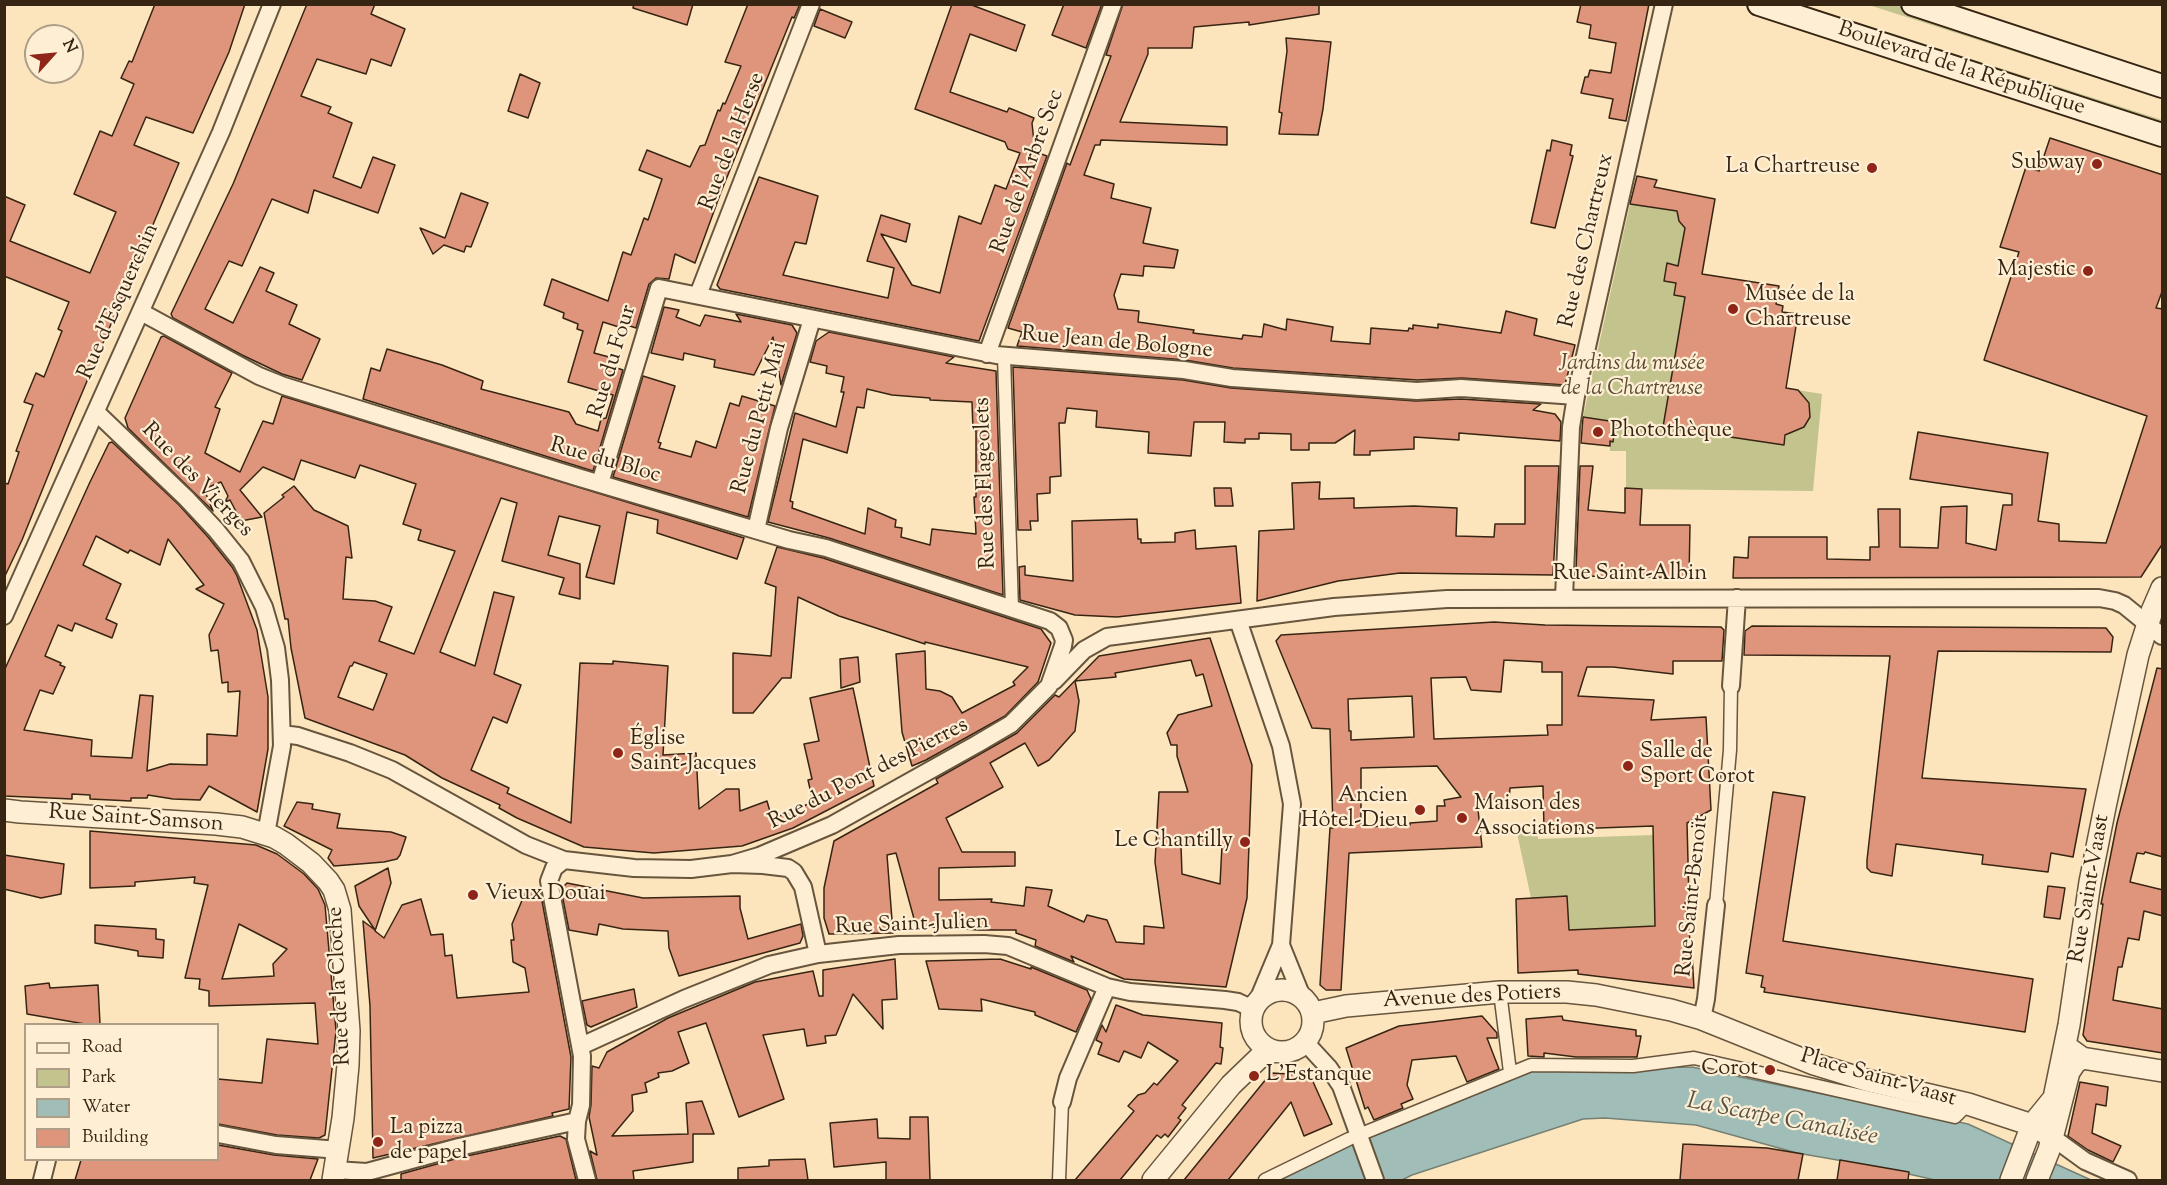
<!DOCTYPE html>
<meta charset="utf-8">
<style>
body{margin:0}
#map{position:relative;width:2167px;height:1185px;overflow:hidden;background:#fce5bd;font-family:"Sorts Mill Goudy",serif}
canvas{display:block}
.frame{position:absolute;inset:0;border:6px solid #372513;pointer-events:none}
.legend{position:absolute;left:24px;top:1023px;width:195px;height:138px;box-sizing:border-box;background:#fdeed4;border:2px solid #ae9e87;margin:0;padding:8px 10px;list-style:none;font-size:18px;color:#372513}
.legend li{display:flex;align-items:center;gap:12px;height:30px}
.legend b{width:30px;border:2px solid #ae9e87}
.north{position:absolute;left:24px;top:24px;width:60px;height:60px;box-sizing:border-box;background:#fdeed4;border:2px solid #ae9e87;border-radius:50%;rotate:63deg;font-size:16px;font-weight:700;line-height:24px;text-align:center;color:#372513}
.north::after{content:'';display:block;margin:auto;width:21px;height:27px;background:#8f2418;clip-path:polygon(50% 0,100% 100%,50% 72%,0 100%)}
</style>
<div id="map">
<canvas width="2167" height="1185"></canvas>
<div class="frame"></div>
<ul class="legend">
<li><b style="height:8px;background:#fdeed4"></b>Road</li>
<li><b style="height:16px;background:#c3c38e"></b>Park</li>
<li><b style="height:16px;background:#a0beb7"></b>Water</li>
<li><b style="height:16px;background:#df957b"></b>Building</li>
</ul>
<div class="north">N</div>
</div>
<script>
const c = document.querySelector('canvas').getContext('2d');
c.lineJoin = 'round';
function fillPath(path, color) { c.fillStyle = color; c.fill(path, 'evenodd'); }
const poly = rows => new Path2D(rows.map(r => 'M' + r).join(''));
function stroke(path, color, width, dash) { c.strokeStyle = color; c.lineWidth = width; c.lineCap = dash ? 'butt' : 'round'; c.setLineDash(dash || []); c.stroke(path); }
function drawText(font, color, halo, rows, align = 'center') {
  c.font = font + ' "Sorts Mill Goudy",serif'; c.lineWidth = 4.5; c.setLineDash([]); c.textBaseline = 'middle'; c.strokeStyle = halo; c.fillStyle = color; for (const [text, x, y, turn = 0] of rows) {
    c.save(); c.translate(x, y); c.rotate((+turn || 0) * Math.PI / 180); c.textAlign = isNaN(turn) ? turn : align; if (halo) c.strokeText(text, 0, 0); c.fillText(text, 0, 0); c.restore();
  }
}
fillPath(poly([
 [1775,5,1803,5,2162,120,2162,129],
 [1869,5,1895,5,2162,91,2162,99],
 [1630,204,1683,212,1679,216,1679,221,1681,223,1687,220,1678,266,1667,264,1664,281,1676,283,1674,295,1685,297,1664,426,1783,445,1788,431,1795,431,1804,427,1810,417,1809,403,1804,397,1797,394,1797,390,1822,394,1813,491,1626,489,1626,451,1610,451,1610,441,1613,442,1616,422,1583,417],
 [1538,832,1538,839,1653,835,1655,926,1569,930,1566,896,1531,898,1517,833]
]), '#c3c38e');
const water = poly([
 [1692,1067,1968,1124,2091,1180,1935,1180,1878,1167,1797,1153,1696,1125,1605,1118,1583,1119,1412,1175,1402,1180,1273,1180,1349,1143,1528,1070,1692,1067]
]);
fillPath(water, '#a0beb7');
stroke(water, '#768175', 1.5);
const building = poly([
 [155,4,245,4,229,52,193,133,146,117,134,145,179,163,71,419,22,540,4,578,4,483,8,484,19,452,16,451,33,405,24,402,36,373,44,377,62,331,58,329,69,302,4,276,4,196,25,205,10,241,90,273,116,212,74,194,100,131,112,136,134,84,121,78,129,61,132,62,155,4],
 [307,4,375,4,371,14,405,29,391,66,371,59,366,74,317,59,301,96,331,107,328,113,352,123,333,177,361,188,373,157,395,165,378,213,314,190,308,213,272,199,242,266,229,261,205,309,233,323,260,267,274,273,266,291,297,305,289,324,320,339,302,380,282,374,242,355,173,318,171,314,233,184,307,4],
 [634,4,693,4,687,25,633,8,634,4],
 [748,4,800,4,794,18,792,17,721,192,695,263,675,254,669,279,656,278,649,284,636,328,624,324,622,328,603,322,594,353,609,357,608,365,623,370,593,471,363,399,371,368,380,371,387,349,442,365,483,381,481,389,569,412,576,424,598,431,601,419,606,418,613,395,568,382,583,331,577,329,578,324,563,318,564,313,544,305,552,279,608,301,623,252,631,255,644,218,648,220,662,179,639,170,647,150,690,167,700,146,705,145,718,110,720,111,723,103,725,104,741,66,725,62,748,4],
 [952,4,969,4,1025,25,1016,51,970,34,950,92,1007,112,1009,108,1034,118,1032,123,1035,152,1047,156,979,341,720,289,717,285,759,177,818,196,806,244,795,242,783,275,888,298,894,268,867,261,881,215,910,224,906,242,881,234,912,285,940,293,959,216,981,224,995,185,1006,189,1020,153,1008,149,1005,142,915,109,952,4],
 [1064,4,1102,4,1086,48,1052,35,1064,4],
 [1123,4,1319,4,1319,14,1249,25,1249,22,1194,27,1192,48,1148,48,1148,54,1120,122,1227,127,1227,145,1101,140,1100,145,1095,145,1084,175,1114,184,1111,198,1151,208,1143,243,1178,250,1174,268,1144,266,1143,276,1121,274,1114,295,1118,309,1139,311,1138,322,1194,330,1193,333,1242,339,1243,335,1262,337,1264,324,1286,330,1287,319,1333,327,1331,341,1370,344,1371,328,1408,331,1409,328,1413,329,1413,325,1438,328,1438,324,1501,333,1506,311,1537,319,1534,335,1575,345,1565,385,1462,378,1417,380,1233,368,1185,360,1017,346,1022,332,1008,328,1067,163,1070,165,1111,56,1106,55,1123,4],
 [1581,4,1649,4,1626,121,1609,118,1613,99,1581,93,1585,77,1588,77,1590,70,1611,73,1616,43,1589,38,1591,25,1577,22,1581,4],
 [820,9,852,22,845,38,814,26,820,9],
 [1286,38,1331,42,1323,109,1318,135,1279,134,1282,113,1279,112,1287,51,1286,38],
 [520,74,540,83,528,118,508,111,520,74],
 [2050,138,2163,175,2163,289,2156,308,2163,309,2163,543,2141,577,1733,578,1734,557,1748,558,1749,537,1827,537,1827,559,1870,560,1870,547,1879,547,1878,509,1900,509,1900,547,1938,548,1941,507,1967,506,1966,543,1996,550,2003,505,2012,505,2012,494,1910,479,1918,432,2048,453,2038,521,2059,524,2059,541,2106,543,2147,416,1984,360,2019,252,2000,247,2026,167,2039,171,2050,138],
 [1552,140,1572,145,1570,155,1573,156,1555,228,1531,223,1547,150,1550,151,1552,140],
 [1637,176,1657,180,1654,187,1715,199,1702,274,1779,286,1776,304,1783,306,1782,312,1798,314,1786,388,1798,390,1809,403,1810,417,1804,427,1785,435,1784,445,1663,427,1685,297,1674,295,1676,283,1664,281,1667,263,1678,266,1685,228,1679,221,1677,211,1630,204,1637,176],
 [461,193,488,203,471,247,466,246,464,252,444,245,433,254,420,228,445,238,461,193],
 [664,307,679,310,676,317,700,326,705,315,741,322,736,314,792,325,797,333,781,385,773,337,754,375,714,367,715,360,684,353,683,360,651,353,664,307],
 [829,332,954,357,946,363,996,371,1003,595,829,538,768,522,795,413,836,427,844,392,841,392,844,377,826,373,827,366,810,362,816,341,829,332],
 [867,389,892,395,930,398,930,400,972,402,973,430,976,431,976,497,974,497,976,534,932,529,930,545,901,537,902,528,895,527,896,520,868,508,865,534,792,508,793,502,790,501,803,439,847,453,857,407,864,408,867,389],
 [164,336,232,373,215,407,220,409,205,453,240,472,263,421,273,424,282,396,744,538,737,559,657,533,658,520,627,512,614,584,586,577,600,526,559,516,548,555,580,564,580,599,559,594,564,578,502,561,517,503,501,498,440,652,475,666,494,592,514,597,494,674,521,685,507,723,493,717,471,770,509,788,507,793,571,823,580,663,613,664,613,661,668,666,663,755,696,753,699,809,726,789,739,789,740,811,767,801,772,819,813,802,808,780,812,779,804,744,819,741,810,698,853,688,874,786,793,828,742,846,654,853,584,847,517,818,499,808,500,805,442,778,405,755,305,718,291,648,288,619,285,619,264,513,284,497,282,495,294,486,314,510,348,526,352,558,346,557,343,599,375,601,392,607,379,641,414,654,455,551,418,540,421,530,403,524,416,484,360,465,355,478,301,460,294,480,263,467,240,490,262,517,241,521,230,500,225,502,228,496,221,482,204,489,213,511,128,428,125,418,161,337,164,336],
 [354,662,387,674,373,710,338,697,350,666,352,666,354,662],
 [1013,367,1183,380,1231,388,1416,401,1461,399,1541,404,1533,410,1555,414,1561,422,1560,441,1459,433,1459,440,1414,437,1414,449,1370,451,1370,455,1354,455,1355,430,1335,443,1309,443,1309,450,1291,450,1291,434,1259,433,1259,439,1245,439,1245,443,1224,442,1225,422,1194,422,1191,456,1148,453,1149,432,1096,427,1097,411,1067,408,1065,423,1059,423,1061,476,1050,477,1050,493,1037,494,1038,521,1030,521,1031,530,1018,530,1013,367],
 [643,376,675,386,658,442,661,443,659,448,691,457,696,441,716,448,730,403,739,406,742,396,775,406,748,517,613,477,643,376],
 [1583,417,1616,422,1613,442,1610,441,1610,446,1581,443,1583,417],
 [112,442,179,505,208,537,232,567,237,576,257,630,268,697,268,749,257,812,209,786,200,800,173,799,148,795,147,798,131,798,131,801,90,799,90,795,72,794,72,799,4,796,4,671,90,482,109,443,112,442],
 [96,536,128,553,130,550,160,565,168,539,204,585,196,589,224,604,209,635,211,651,218,650,222,683,228,682,228,692,240,691,237,736,207,734,207,765,170,764,147,771,153,696,140,695,132,758,91,756,92,740,24,730,40,690,53,694,65,667,60,665,61,663,45,656,58,625,72,631,75,623,112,638,117,624,106,619,121,584,83,565,96,536],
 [1525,466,1559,466,1553,575,1400,573,1338,581,1257,601,1259,531,1294,529,1292,483,1320,482,1319,499,1354,498,1354,508,1414,506,1457,508,1456,536,1494,537,1495,524,1525,524,1525,466],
 [1580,466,1593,466,1588,510,1625,513,1625,488,1642,489,1640,525,1690,525,1689,578,1582,576,1576,571,1580,466],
 [1214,488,1231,488,1233,506,1215,506,1214,488],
 [1137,519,1138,539,1141,539,1141,543,1175,542,1175,533,1195,530,1196,549,1236,546,1241,603,1117,617,1075,615,1020,600,1019,567,1025,566,1025,575,1073,581,1072,521,1137,519],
 [777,547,823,558,1041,629,1051,643,1038,682,1005,716,926,760,912,766,902,732,896,654,925,651,926,689,940,691,952,697,962,713,1015,685,1013,682,1028,667,925,642,925,644,839,616,798,597,791,678,782,678,753,713,733,713,733,653,771,656,776,587,765,583,777,547],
 [1494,622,1545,625,1721,627,1724,630,1722,661,1673,661,1673,674,1613,667,1587,667,1578,696,1654,700,1651,720,1706,717,1711,810,1687,823,1689,899,1685,903,1692,954,1694,988,1578,974,1578,970,1518,973,1516,899,1567,896,1569,930,1655,926,1653,826,1544,830,1543,786,1510,788,1509,799,1477,800,1482,847,1349,853,1341,990,1326,990,1320,985,1330,828,1333,828,1330,729,1312,728,1276,641,1281,635,1494,622],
 [1504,660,1542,662,1542,672,1562,672,1562,725,1547,725,1548,735,1434,739,1431,678,1466,677,1471,690,1501,692,1504,660],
 [1412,696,1414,737,1351,740,1351,731,1349,731,1348,699,1412,696],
 [1437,766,1461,797,1444,800,1445,806,1437,806,1437,821,1410,823,1410,825,1361,827,1361,768,1437,766],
 [1752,626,2106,628,2113,637,2111,652,1938,651,1922,778,2086,789,2073,857,2051,853,2048,872,1982,864,1983,855,1896,844,1892,876,1871,872,1867,868,1867,860,1890,656,1744,655,1745,631,1752,626],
 [1210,638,1252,765,1247,898,1226,987,1124,979,1071,956,1074,962,1035,946,1036,940,1016,933,1016,930,979,930,916,926,896,853,887,855,893,933,829,934,824,918,824,888,834,841,938,783,936,779,1017,733,1055,695,1059,697,1099,656,1210,638],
 [1191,660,1196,676,1203,674,1212,706,1178,715,1167,733,1171,745,1177,745,1177,756,1188,792,1159,792,1155,862,1164,928,1144,926,1144,944,1116,942,1107,920,1087,915,1084,922,1048,906,1052,890,1026,887,1024,906,991,902,992,899,939,900,939,868,1015,866,1015,852,962,852,946,818,1003,787,990,763,1025,743,1038,766,1049,760,1075,731,1079,701,1075,681,1116,677,1115,673,1191,660],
 [1181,845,1222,845,1220,884,1182,874,1181,845],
 [858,657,860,682,841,688,840,659,858,657],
 [2157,668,2163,669,2163,857,2145,852,2144,854,2137,853,2130,882,2163,890,2163,916,2144,911,2139,940,2128,938,2122,967,2118,967,2113,1000,2163,1009,2163,1053,2087,1041,2083,1035,2103,904,2101,904,2117,823,2157,668],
 [1773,792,1805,797,1783,941,2033,979,2025,1032,1764,992,1765,988,1761,987,1763,976,1746,973,1773,792],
 [297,802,313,804,312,809,340,814,337,828,391,832,406,837,400,855,397,859,384,862,334,866,328,858,332,850,284,826,297,802],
 [90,831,256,845,277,854,304,874,318,889,325,905,336,1031,325,1135,319,1138,277,1135,218,1124,218,1079,262,1083,267,1039,318,1044,315,1003,209,1006,209,991,199,989,200,979,185,978,208,885,194,883,195,877,135,882,135,886,90,888,90,831],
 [239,924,287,949,273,964,274,976,222,979,239,924],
 [4,855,64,864,61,894,41,898,4,889,4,855],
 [388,868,391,883,375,931,384,938,402,905,421,899,431,935,443,934,445,956,452,955,457,998,529,992,525,968,513,962,511,940,514,940,512,924,526,891,540,890,571,1057,569,1109,552,1113,553,1116,373,1158,370,1006,363,921,375,930,359,906,355,886,388,868],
 [567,883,643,898,740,896,740,908,748,939,801,924,803,936,800,943,679,976,669,948,668,931,623,929,599,924,597,935,569,930,561,889,567,883],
 [2048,886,2065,888,2060,919,2044,917,2048,886],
 [95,925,156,929,156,939,164,940,163,958,138,956,138,951,95,943,95,925],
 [895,959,897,999,882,1000,883,1029,853,994,836,1035,825,1036,826,1043,807,1046,804,1029,763,1035,784,1099,739,1117,706,1023,678,1032,689,1063,672,1071,658,1073,659,1077,645,1083,647,1092,632,1095,633,1111,612,1136,688,1134,686,1103,702,1101,714,1134,693,1134,693,1162,633,1171,634,1180,597,1180,590,1151,597,1155,589,1117,591,1105,592,1066,599,1068,607,1052,668,1018,755,982,813,971,819,996,823,996,823,970,895,959],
 [1000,959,1031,969,1031,967,1087,990,1091,999,1076,1032,1035,1015,1035,1012,981,999,982,1011,939,1009,926,961,1000,959],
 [49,983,50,988,98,985,100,1024,85,1024,27,1014,25,986,49,983],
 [634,989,637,1007,591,1027,587,1025,582,1001,634,989],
 [1116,1005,1143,1015,1222,1023,1220,1047,1223,1048,1221,1064,1216,1063,1182,1105,1186,1108,1178,1118,1181,1120,1168,1137,1165,1134,1161,1138,1157,1135,1120,1180,1075,1180,1134,1111,1128,1106,1138,1095,1145,1093,1154,1083,1157,1085,1178,1061,1148,1042,1141,1058,1124,1051,1119,1062,1098,1054,1102,1043,1096,1040,1102,1025,1106,1032,1116,1005],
 [1482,1016,1497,1033,1497,1038,1487,1038,1499,1069,1467,1082,1456,1056,1412,1060,1407,1085,1413,1099,1401,1104,1403,1108,1374,1120,1368,1107,1365,1109,1346,1048,1399,1026,1482,1016],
 [1562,1016,1563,1020,1636,1030,1636,1036,1641,1036,1637,1057,1576,1057,1544,1053,1544,1057,1528,1056,1526,1019,1562,1016],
 [1271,1073,1310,1075,1332,1124,1304,1136,1291,1102,1228,1180,1184,1180,1271,1073],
 [2080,1082,2108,1087,2106,1106,2096,1104,2092,1133,2121,1146,2113,1162,2088,1150,2068,1136,2080,1082],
 [910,1117,928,1117,930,1180,886,1180,886,1162,834,1167,830,1123,877,1119,878,1138,910,1139,910,1117],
 [560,1136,566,1139,576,1180,401,1180,401,1174,462,1157,560,1136],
 [1683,1144,1767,1148,1803,1154,1798,1180,1680,1180,1683,1144],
 [218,1145,274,1155,318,1159,310,1180,75,1180,81,1160,218,1160,218,1145],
 [805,1159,808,1180,738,1180,738,1168,769,1166,769,1160,805,1159],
 [1840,1160,1909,1172,1908,1180,1837,1180,1840,1160]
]);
fillPath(building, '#df957b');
stroke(building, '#372513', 1.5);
const pedestrian = poly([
 [1004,356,1012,609],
 [1716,905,1730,750,1731,686],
 [1500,992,1510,1072],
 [1059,1180,1062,1102],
 [1265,1180,1349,1139,1531,1065,1633,1066,1694,1058,1955,1117,1968,1104]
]);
const minor = poly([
 [698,295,811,4],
 [141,312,259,376,284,386,577,477,789,540,826,548,1050,621,1059,628,1064,640,1063,646,1049,686,1011,724,977,744,832,825,759,856,732,864],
 [987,354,1113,4],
 [96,412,186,498,216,530,241,561,264,607,276,648,280,680,282,746,266,834],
 [600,483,659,288,996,355,1184,370,1232,378,1417,391,1461,388,1576,396],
 [756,530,779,428,812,319],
 [1564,598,1571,427,1576,396,1664,4],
 [4,616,221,132,272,4],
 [1238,620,1281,746,1292,804,1281,945,1258,1000],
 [1054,681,1084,650,1107,637,1334,607,1447,599,2099,598,2115,601,2124,605,2162,636],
 [1731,686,1737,598],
 [282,734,298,736,350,753,392,770,526,845,564,860,634,868,691,869,732,864,763,865,788,868,794,872,803,887,818,954],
 [564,860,554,868,549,881,582,1056,581,1105,577,1121,576,1139,587,1180],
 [1281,945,1302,997],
 [1702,1019,1706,999,1716,905],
 [1305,1042,1329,1068,1341,1086,1375,1180],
 [581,1046,684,999,769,965,818,954,899,945,984,944,1008,946,1107,987,1130,992,1225,1000,1238,1002,1253,1009],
 [1062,1102,1068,1078,1107,987],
 [218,1134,276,1145,339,1150],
 [2052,1137,2085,1161,2128,1180],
 [335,1170,367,1172,459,1147,577,1121],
 [42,1180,47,1160]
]);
const tertiary = poly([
 [4,810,20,812,216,824,242,827,274,837,286,844,311,863,328,881,334,890,340,910,349,1031,348,1065,343,1118,333,1180],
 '1251 1021a31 31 0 1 1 62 0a31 31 0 1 1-62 0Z',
 [1313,1013,1346,1006,1500,992,1567,992,1596,995,1671,1010,1702,1019,1814,1064,1866,1080,1968,1104,2032,1125,2052,1137],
 [2071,1050,2082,1058,2162,1071],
 [1153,1180,1231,1085,1259,1058,1273,1051],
 [2011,1180,2032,1125,2054,1098,2069,1025,2090,882,2105,807,2138,655,2152,611,2162,588],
 [2037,1180,2049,1150,2069,1072,2075,1063,2082,1058]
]);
const secondary = poly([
 [1759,4,2162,135],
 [1913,4,2162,86]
]);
stroke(pedestrian, '#68553e', 15);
stroke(minor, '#68553e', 20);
stroke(tertiary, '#68553e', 24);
stroke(secondary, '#372513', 26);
stroke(pedestrian, '#fdeed4', 12);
stroke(minor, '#fdeed4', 16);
stroke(tertiary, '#fdeed4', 21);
stroke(secondary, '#fdeed4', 22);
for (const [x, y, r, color] of [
 [2097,164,6,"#8f2418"],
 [1872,168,6,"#8f2418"],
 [2088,271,6,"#8f2418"],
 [1733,309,6,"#8f2418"],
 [1598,432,6,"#8f2418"],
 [618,753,6,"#8f2418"],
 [1628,766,6,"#8f2418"],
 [1420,810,6,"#8f2418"],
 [1462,818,6,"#8f2418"],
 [1245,842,6,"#8f2418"],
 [473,895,6,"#8f2418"],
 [1770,1070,6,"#8f2418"],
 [1254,1076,6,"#8f2418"],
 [378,1142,6,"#8f2418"]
]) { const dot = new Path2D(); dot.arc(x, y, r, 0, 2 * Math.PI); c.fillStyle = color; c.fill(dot); stroke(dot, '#fdeed4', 2); }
drawText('22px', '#372513', '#fdeed4', [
 ["Boulevard de la République",1961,70,18],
 ["Rue de la Herse",734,142,-69],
 ["Rue de l'Arbre Sec",1029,172,-70],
 ["Rue des Chartreux",1588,241,-77],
 ["Rue d'Esquerchin",120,302,-66],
 ["Rue Jean de Bologne",1117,344,5],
 ["Rue du Four",614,362,-73],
 ["Rue du Petit Mai",761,418,-75],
 ["Rue du Bloc",605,462,16],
 ["Rue des Vierges",196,481,46],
 ["Rue des Flageolets",987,483,-92],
 ["Rue Saint-Albin",1630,575],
 ["Rue du Pont des Pierres",869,775,-27],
 ["Rue Saint-Samson",136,820,4],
 ["Rue Saint-Vaast",2091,889,-80],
 ["Rue Saint-Benoït",1694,896,-84],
 ["Rue Saint-Julien",912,926,-2],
 ["Rue de la Cloche",341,986,-93],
 ["Avenue des Potiers",1472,998,-3],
 ["Place Saint-Vaast",1878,1079,16]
]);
drawText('22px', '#372513', '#fdeed4', [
 ["Subway",2085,164,"right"],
 ["La Chartreuse",1860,168,"right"],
 ["Majestic",2076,271,"right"],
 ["Musée de la",1745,296],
 ["Chartreuse",1745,321],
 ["Photothèque",1610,432],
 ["Église",630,740],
 ["Saint-Jacques",630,765],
 ["Salle de",1640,753],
 ["Sport Corot",1640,778],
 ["Ancien",1408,797,"right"],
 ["Hôtel-Dieu",1408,822,"right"],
 ["Maison des",1474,805],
 ["Associations",1474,830],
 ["Le Chantilly",1233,842,"right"],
 ["Vieux Douai",485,895],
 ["Corot",1758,1070,"right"],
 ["L'Estanque",1266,1076],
 ["La pizza",390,1129],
 ["de papel",390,1154]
], 'left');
drawText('italic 22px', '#5a4c32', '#fdeed4', [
 ["Jardins du musée",1632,365],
 ["de la Chartreuse",1632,390]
]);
drawText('italic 24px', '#565344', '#fdeed4', [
 ["La Scarpe Canalisée",1782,1121,11]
]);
</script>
